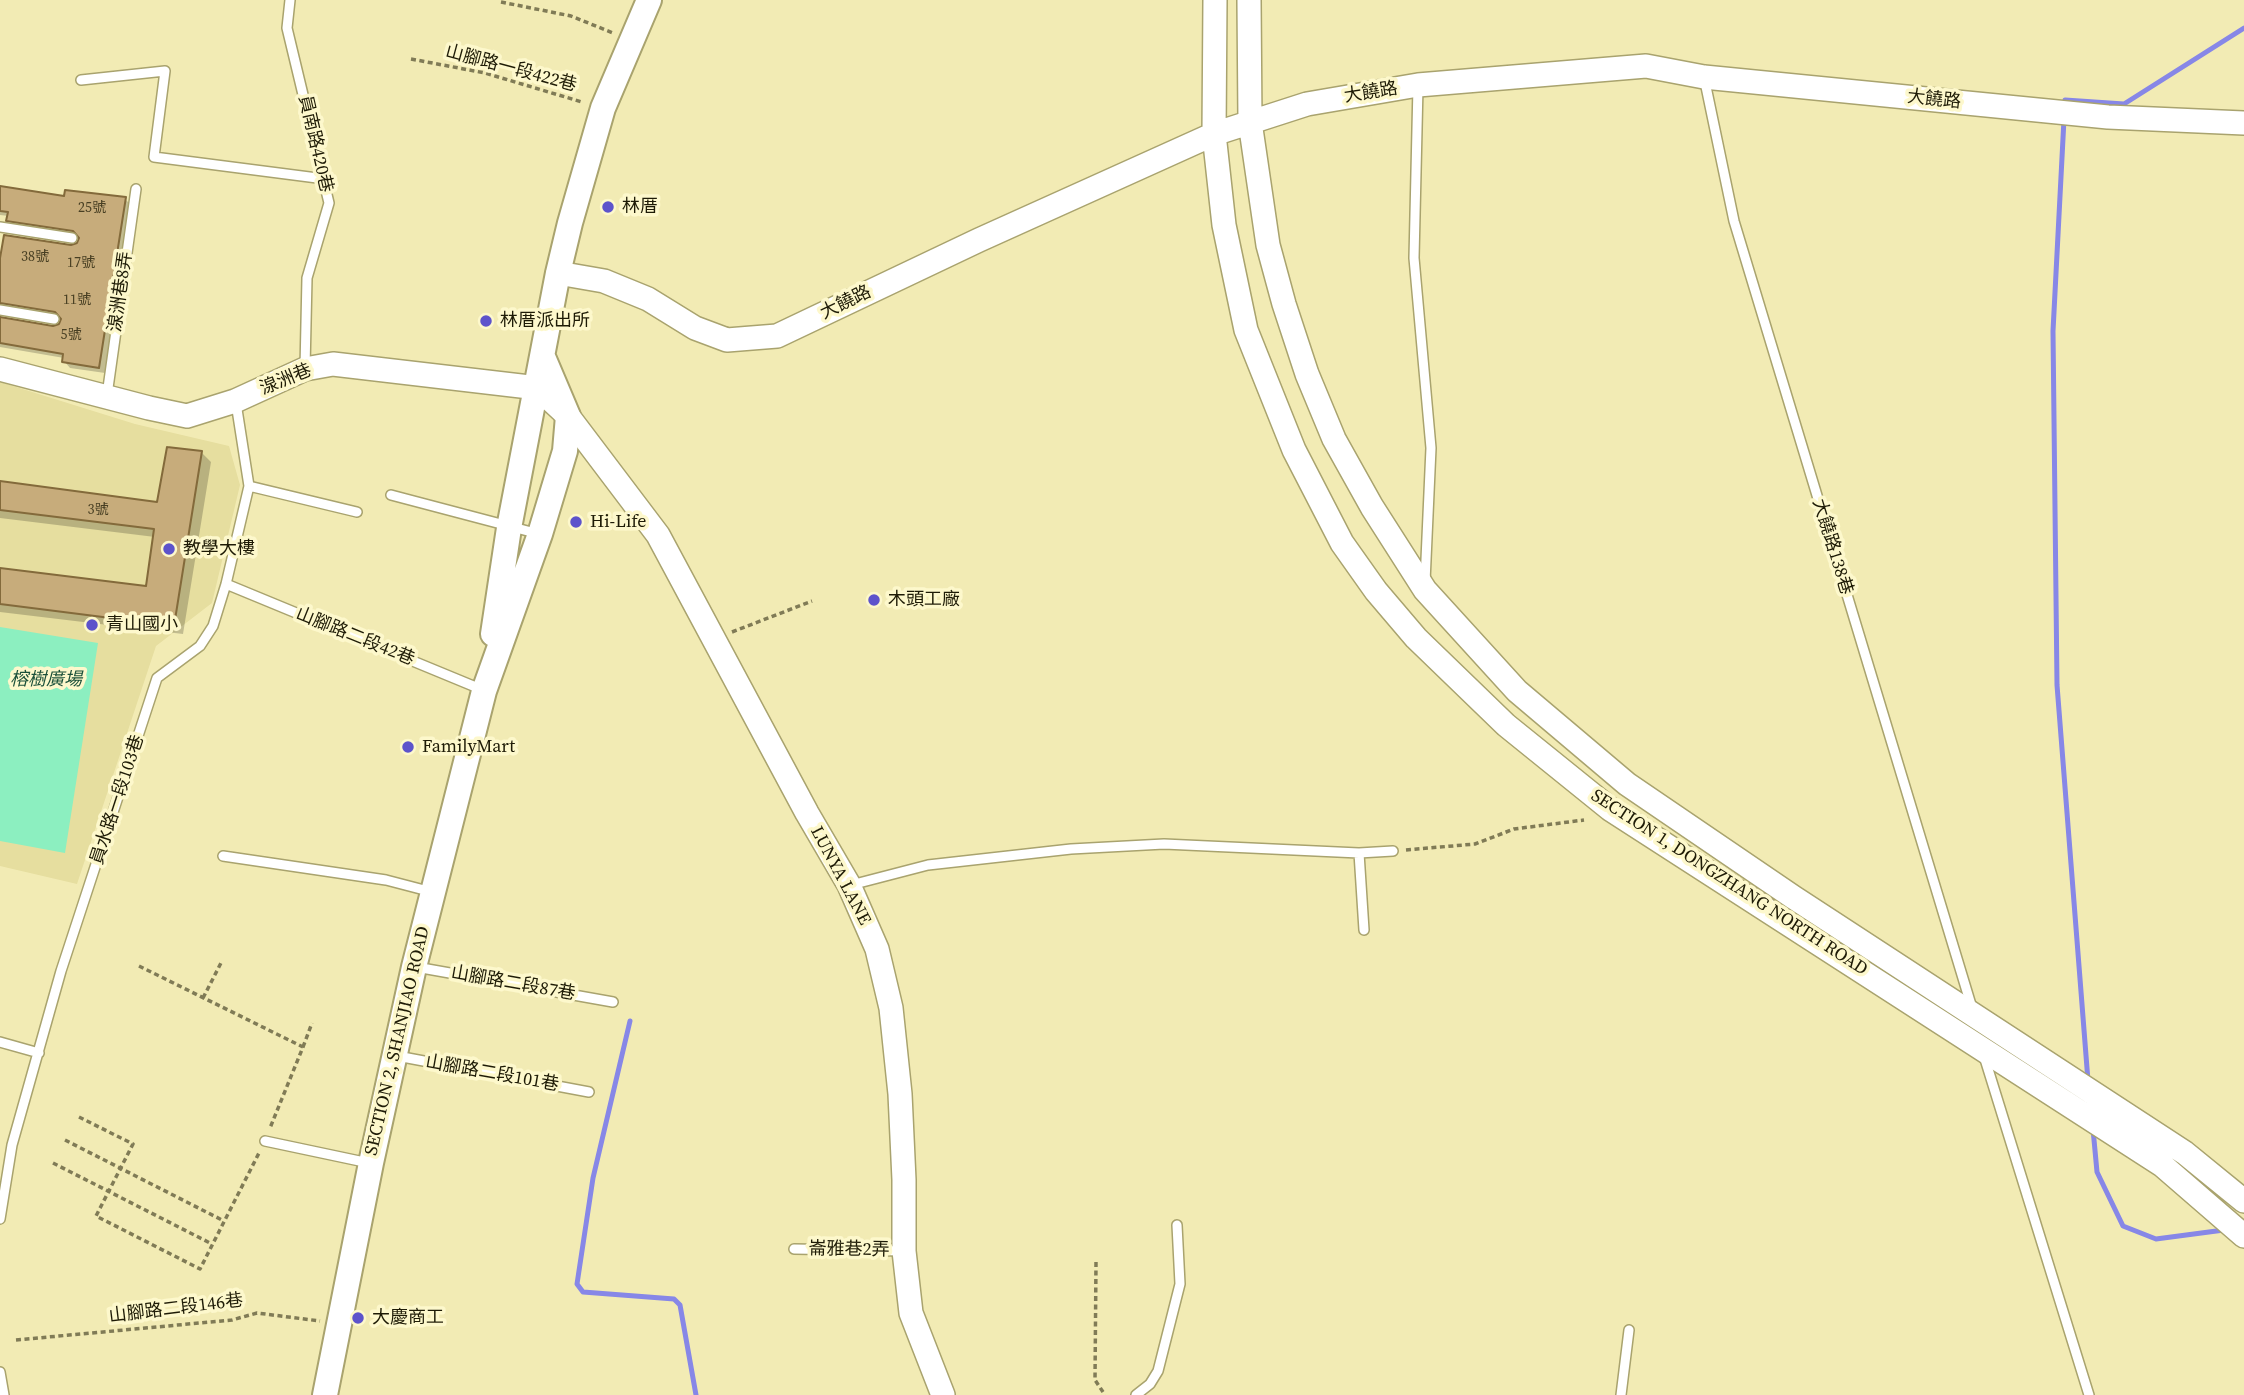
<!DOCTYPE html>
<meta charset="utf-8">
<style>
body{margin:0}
canvas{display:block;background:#f2ebb4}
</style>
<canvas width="2244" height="1395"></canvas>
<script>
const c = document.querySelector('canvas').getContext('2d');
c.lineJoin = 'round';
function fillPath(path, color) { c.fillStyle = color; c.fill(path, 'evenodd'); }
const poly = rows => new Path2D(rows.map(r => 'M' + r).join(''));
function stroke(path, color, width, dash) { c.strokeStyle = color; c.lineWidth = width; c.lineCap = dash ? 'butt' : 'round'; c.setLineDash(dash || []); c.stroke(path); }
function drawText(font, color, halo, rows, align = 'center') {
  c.font = font + ' "Source Serif 4","Noto Sans TC",serif'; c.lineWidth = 7; c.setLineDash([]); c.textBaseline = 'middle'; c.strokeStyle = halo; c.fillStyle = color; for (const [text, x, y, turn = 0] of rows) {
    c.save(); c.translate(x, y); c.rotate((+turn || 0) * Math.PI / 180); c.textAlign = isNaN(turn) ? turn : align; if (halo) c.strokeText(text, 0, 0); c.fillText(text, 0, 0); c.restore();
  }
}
fillPath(poly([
 [0,382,135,424,229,446,240,485,212,603,156,646,77,884,0,866]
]), '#e6de9f');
fillPath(poly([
 [0,627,98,643,65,853,0,841]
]), '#8cefc0');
fillPath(poly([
 [0,188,65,198,125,199,131,205,105,373,70,368,64,361,64,358,0,347,0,319,53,328,63,322,62,318,8,308,0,313,0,269,78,244,80,236,14,226,8,220,9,216,0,215],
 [201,452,211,462,183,634,0,612,0,570,148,588,155,537,0,518,0,483,158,504]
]), '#0003');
stroke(poly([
 [2065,106,2065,100,2124,104,2244,28],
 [2064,119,2053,331,2057,685,2088,1081],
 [630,1021,593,1178,577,1284,583,1292,674,1299,680,1305,696,1395],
 [2093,1129,2097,1172,2123,1226,2156,1239,2224,1230]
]), '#8787e7', 5);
const building = poly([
 [0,186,64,196,65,190,126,197,99,368,62,362,63,354,0,343,0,317,53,326,59,324,61,319,55,312,0,303,0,258,4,235,71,245,77,243,79,238,73,231,6,221,8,212,0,211,0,186],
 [167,447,202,451,174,626,0,604,0,568,146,586,154,529,0,510,0,481,157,502,167,447]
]);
fillPath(building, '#c7ac7b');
stroke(building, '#836a3b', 2);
const service = poly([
 [290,0,287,28,329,203,307,278,305,368],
 [1704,77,1734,221,1972,1008],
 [81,80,165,71,154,157,325,179],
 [1418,86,1414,258,1431,448,1425,582],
 [0,227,72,238],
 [0,310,54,319],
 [107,395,136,189],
 [249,486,357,512],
 [391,495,539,534],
 [226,584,483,690],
 [1359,853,1364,930],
 [223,856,386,880,432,892],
 [851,885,928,865,1071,849,1164,844,1359,853,1393,851],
 [416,967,613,1002],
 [0,1042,39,1053],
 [397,1056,589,1092],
 [1984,1056,2089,1395],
 [265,1141,369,1163],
 [0,1219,12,1145,61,971,157,678,200,646,213,626,226,584,249,486,236,403],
 [794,1249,904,1251],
 [0,1372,4,1395],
 [1136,1395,1150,1384,1158,1371,1180,1284,1177,1225],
 [1621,1395,1629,1330]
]);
const tertiary = poly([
 [1215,0,1214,134,1224,225,1246,330,1294,450,1342,543,1376,591,1416,638,1506,725,1610,809,2162,1165,2244,1236],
 [1249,0,1250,122,1268,245,1284,304,1307,374,1334,439,1372,507,1425,590,1517,691,1627,784,1793,897,2185,1153,2244,1201],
 [558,273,604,281,648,299,695,328,727,340,777,336,979,240,1214,134,1307,104,1418,85,1646,66,1704,77,2108,117,2244,123],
 [0,369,149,408,187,416,235,401,305,369,333,364,538,388,568,416,658,535,807,813,849,885,877,949,891,1008,900,1094,904,1180,904,1251,911,1313,943,1395]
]);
const secondary = poly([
 [493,634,509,528,558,273,570,223,603,108,649,0],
 [325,1395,371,1163,414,967,484,691,540,534,565,451,568,416,543,357]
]);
stroke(service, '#a9a36e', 12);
stroke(tertiary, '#a9a36e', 26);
stroke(secondary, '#a9a36e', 28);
stroke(poly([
 [501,2,571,16,613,33],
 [411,59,485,73,582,102],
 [732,632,812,601],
 [1406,850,1475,844,1514,829,1584,820],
 [139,966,303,1047,270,1128],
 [203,998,222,961],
 [303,1047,312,1023],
 [79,1117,133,1144,96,1216,200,1269,260,1151],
 [65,1140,224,1221],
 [53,1163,212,1244],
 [1096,1262,1095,1380,1105,1395],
 [16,1340,232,1320,257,1313,320,1321]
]), '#807b56', 3.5, [5, 3.5]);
stroke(service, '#fff', 9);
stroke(tertiary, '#fff', 23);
stroke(secondary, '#fff', 24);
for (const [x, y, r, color] of [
 [608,207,7,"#5d53cb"],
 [486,321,7,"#5d53cb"],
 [576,522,7,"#5d53cb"],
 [169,549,7,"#5d53cb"],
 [874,600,7,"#5d53cb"],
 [92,625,7,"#5d53cb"],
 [408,747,7,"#5d53cb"],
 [358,1318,7,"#5d53cb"]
]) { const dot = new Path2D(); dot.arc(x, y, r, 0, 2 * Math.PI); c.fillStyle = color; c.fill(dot); stroke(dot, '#fdf8cc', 2.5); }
drawText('14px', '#483f23', null, [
 ["25號",92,208],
 ["38號",35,257],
 ["17號",81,263],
 ["11號",77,300],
 ["5號",71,335],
 ["3號",98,510]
]);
drawText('18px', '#1e1b06', '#fdf8cc', [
 ["山腳路一段422巷",511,69,15],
 ["大饒路",1371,93,-9],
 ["大饒路",1934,100,6],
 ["員南路420巷",315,144,77],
 ["湶洲巷8弄",121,292,-82],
 ["大饒路",846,303,-26],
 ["湶洲巷",286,380,-22],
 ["大饒路138巷",1832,547,73],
 ["山腳路二段42巷",355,637,22],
 ["員水路一段103巷",118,800,-72],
 ["LUNYA LANE",840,876,62],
 ["SECTION 1, DONGZHANG NORTH ROAD",1729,883,33],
 ["山腳路二段87巷",513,984,10],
 ["SECTION 2, SHANJIAO ROAD",398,1041,-77],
 ["山腳路二段101巷",492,1074,10],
 ["崙雅巷2弄",849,1250,1],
 ["山腳路二段146巷",176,1309,-7]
]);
drawText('18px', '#1e1b06', '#fdf8cc', [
 ["林厝",622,207],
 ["林厝派出所",500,321],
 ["Hi-Life",590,522],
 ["教學大樓",183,549],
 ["木頭工廠",888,600],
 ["青山國小",106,625],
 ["FamilyMart",422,747],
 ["大慶商工",372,1318]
], 'left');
drawText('italic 18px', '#1c503a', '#fdf8cc', [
 ["榕樹廣場",46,680]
]);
</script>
